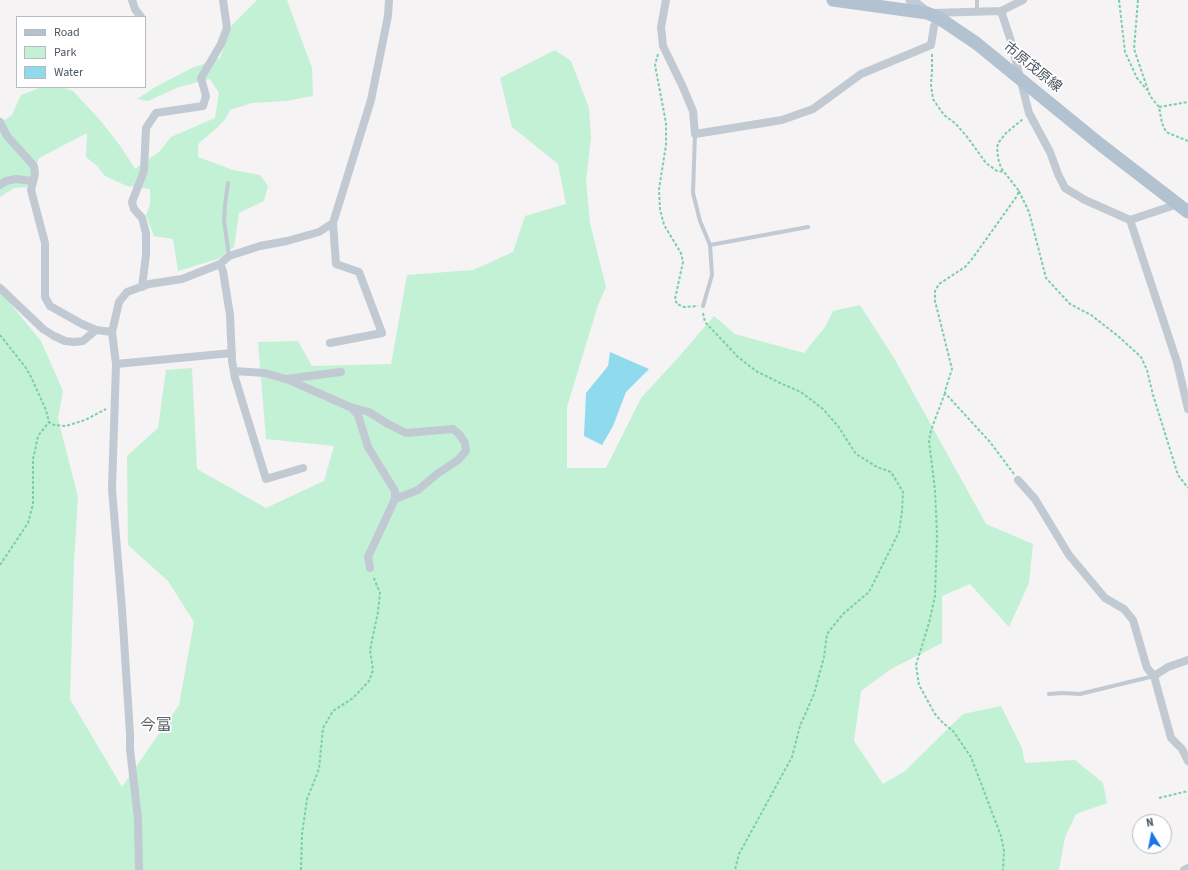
<!DOCTYPE html>
<meta charset="utf-8">
<style>
body{margin:0}
#map{position:relative;width:1188px;height:870px;overflow:hidden;background:#f5f3f3;font-family:"Source Sans 3",sans-serif}
canvas{display:block}
.legend{position:absolute;left:16px;top:16px;width:130px;height:72px;box-sizing:border-box;background:#fff;border:1px solid #b7bbc0;margin:0;padding:5px 7px;list-style:none;font-size:12px;color:#4a5661}
.legend li{display:flex;align-items:center;gap:8px;height:20px}
.legend b{width:20px;border:1px solid #b7bbc0}
.north{position:absolute;left:1132px;top:814px;width:40px;height:40px;box-sizing:border-box;background:#fff;border:1px solid #b7bbc0;border-radius:50%;rotate:350deg;font-size:11px;font-weight:700;line-height:16px;text-align:center;color:#4a5661}
.north::after{content:'';display:block;margin:auto;width:14px;height:18px;background:#1a73e8;clip-path:polygon(50% 0,100% 100%,50% 72%,0 100%)}
</style>
<div id="map">
<canvas width="1188" height="870"></canvas>
<ul class="legend">
<li><b style="height:5px;background:#b3c2d1"></b>Road</li>
<li><b style="height:11px;background:#c3f1d5"></b>Park</li>
<li><b style="height:11px;background:#90daee"></b>Water</li>
</ul>
<div class="north">N</div>
</div>
<script>
const c = document.querySelector('canvas').getContext('2d');
c.lineJoin = 'round';
function fillPath(path, color) { c.fillStyle = color; c.fill(path, 'evenodd'); }
const poly = rows => new Path2D(rows.map(r => 'M' + r).join(''));
function stroke(path, color, width, dash) { c.strokeStyle = color; c.lineWidth = width; c.lineCap = dash ? 'butt' : 'round'; c.setLineDash(dash || []); c.stroke(path); }
function drawText(font, color, halo, rows, align = 'center') {
  c.font = font + ' "Source Sans 3","Noto Sans JP",sans-serif'; c.lineWidth = 3.5; c.setLineDash([]); c.textBaseline = 'middle'; c.strokeStyle = halo; c.fillStyle = color; for (const [text, x, y, turn = 0] of rows) {
    c.save(); c.translate(x, y); c.rotate((+turn || 0) * Math.PI / 180); c.textAlign = isNaN(turn) ? turn : align; if (halo) c.strokeText(text, 0, 0); c.fillText(text, 0, 0); c.restore();
  }
}
fillPath(poly([
 [257,0,287,0,312,68,313,96,286,101,252,103,230,110,226,118,218,127,198,144,198,157,233,170,260,175,268,186,264,201,239,213,234,247,218,259,178,271,173,239,154,236,146,215,150,205,150,189,127,186,105,176,97,166,86,157,87,133,39,158,27,187,14,188,0,197,0,123,12,115,21,95,42,87,62,87,73,91,100,120,121,147,135,169,159,152,171,137,215,118,219,93,210,79,179,87,148,101,137,99,157,86,192,68,220,58,232,25],
 [555,50,571,61,589,108,591,138,586,181,590,223,606,287,598,305,567,407,567,468,606,468,641,398,676,360,714,316,735,334,804,353,825,327,833,311,860,305,894,358,986,524,1033,544,1029,583,1009,627,970,584,942,596,942,643,891,669,861,691,854,741,883,784,905,771,963,714,1001,706,1022,748,1025,763,1075,760,1103,783,1107,803,1076,814,1065,837,1059,870,0,870,0,291,41,341,63,391,58,419,78,497,74,562,70,699,122,787,179,705,194,622,168,581,128,545,127,456,158,428,166,370,192,368,197,469,266,508,324,481,334,446,266,439,258,342,298,341,312,366,391,364,407,275,473,270,513,252,525,216,566,204,558,164,512,127,500,78]
]), '#c3f1d5');
fillPath(poly([
 [610,352,649,369,626,392,613,426,602,445,584,436,586,393,608,366]
]), '#90daee');
stroke(poly([
 [1119,0,1125,52,1137,78,1147,90],
 [1138,0,1134,49,1150,96,1159,107,1162,123,1166,132,1188,141],
 [658,54,655,65,666,123,666,145,659,189,660,209,664,225,681,253,683,262,675,299,677,304,684,307,698,306],
 [932,54,932,70,931,85,933,99,944,115,956,124,968,138,986,163,997,171,1004,172],
 [1159,107,1188,102],
 [1019,191,1029,212,1046,278,1070,304,1091,315,1118,336,1141,357,1147,370,1153,395,1178,475,1188,488],
 [703,313,705,322,738,357,756,371,780,383,801,392,823,409,838,426,856,454,877,467,891,472,903,492,902,511,899,532,869,592,843,614,827,634,824,657,814,694,800,726,792,757,739,854,735,870],
 [0,335,26,368,31,377,46,410,49,422,54,425,66,426,85,420,106,409],
 [945,393,931,430,929,441,935,490,937,535,935,596,929,623,916,665,919,685,935,714,943,723,953,731,971,757,1001,836,1004,851,1003,870],
 [1014,474,990,442,945,393,945,391,952,369,935,301,935,291,939,284,965,267,972,259,1017,196,1019,191,1001,168,998,158,997,147,999,142,1006,133,1023,119],
 [0,565,28,523,33,504,33,459,36,446,38,436,49,422],
 [1159,798,1188,791],
 [301,870,302,834,307,799,319,769,323,728,333,711,353,698,369,681,373,670,370,650,378,612,380,593,373,576]
]), '#7ad0a6', 2, [3, 2]);
stroke(poly([
 [977,0,977,11],
 [695,134,693,193,700,221,710,245,712,275,703,306],
 [228,183,225,205,224,220,229,256],
 [710,245,808,227],
 [1049,694,1063,693,1080,694,1154,676]
]), '#c1cad2', 4);
stroke(poly([
 [132,0,135,9,141,17],
 [666,0,661,27,663,46,682,85,693,111,695,134,782,120,813,109,861,74,931,45,934,26,939,18],
 [1001,11,1010,38,1029,113,1050,152,1058,174,1065,188,1085,200,1130,220,1177,362,1188,409],
 [932,13,1001,11,1023,0],
 [0,122,7,136,34,166,35,174,31,190,45,243,45,297,50,306,82,324,96,330,112,332],
 [0,185,6,181,16,179,33,181],
 [1130,220,1178,204],
 [220,264,223,271,230,315,232,361,235,378,266,479,303,468],
 [142,287,146,255,146,233,142,218,134,209,132,202,144,171,146,128,156,113,203,106,206,96,201,78,221,44,227,28,223,0],
 [0,288,43,329,54,336,65,341,74,342,83,341,96,330],
 [330,343,382,333,359,272,336,264,333,223],
 [116,364,232,353],
 [234,371,265,373,289,380,350,407,369,412,388,424,406,433,453,429,459,434,465,443,466,451,458,460,437,474,418,490,395,499,368,557,370,568],
 [286,379,341,372],
 [351,407,358,415,368,447,395,491,395,499],
 [1018,480,1035,499,1069,555,1105,598,1124,609,1133,620,1147,668,1154,676,1171,738,1182,749,1188,761],
 [1154,676,1168,667,1188,660],
 [139,870,138,819,130,749,130,734,122,609,112,489,116,364,112,332,116,315,119,302,127,292,149,284,182,279,220,264,229,256,260,246,287,241,319,232,333,223,371,100,388,16,389,0],
 [1184,870,1188,868]
]), '#c1cad2', 8);
stroke(poly([
 [911,0,927,13]
]), '#c1cbd6', 11);
stroke(poly([
 [833,0,927,13,939,18,976,43,1101,145,1188,212]
]), '#b3c2d1', 13);
drawText('14px', '#4a5661', '#fff', [
 ["市原茂原線",1032,68,39]
]);
drawText('16px', '#5f6368', '#fff', [
 ["今富",156,726]
]);
</script>
